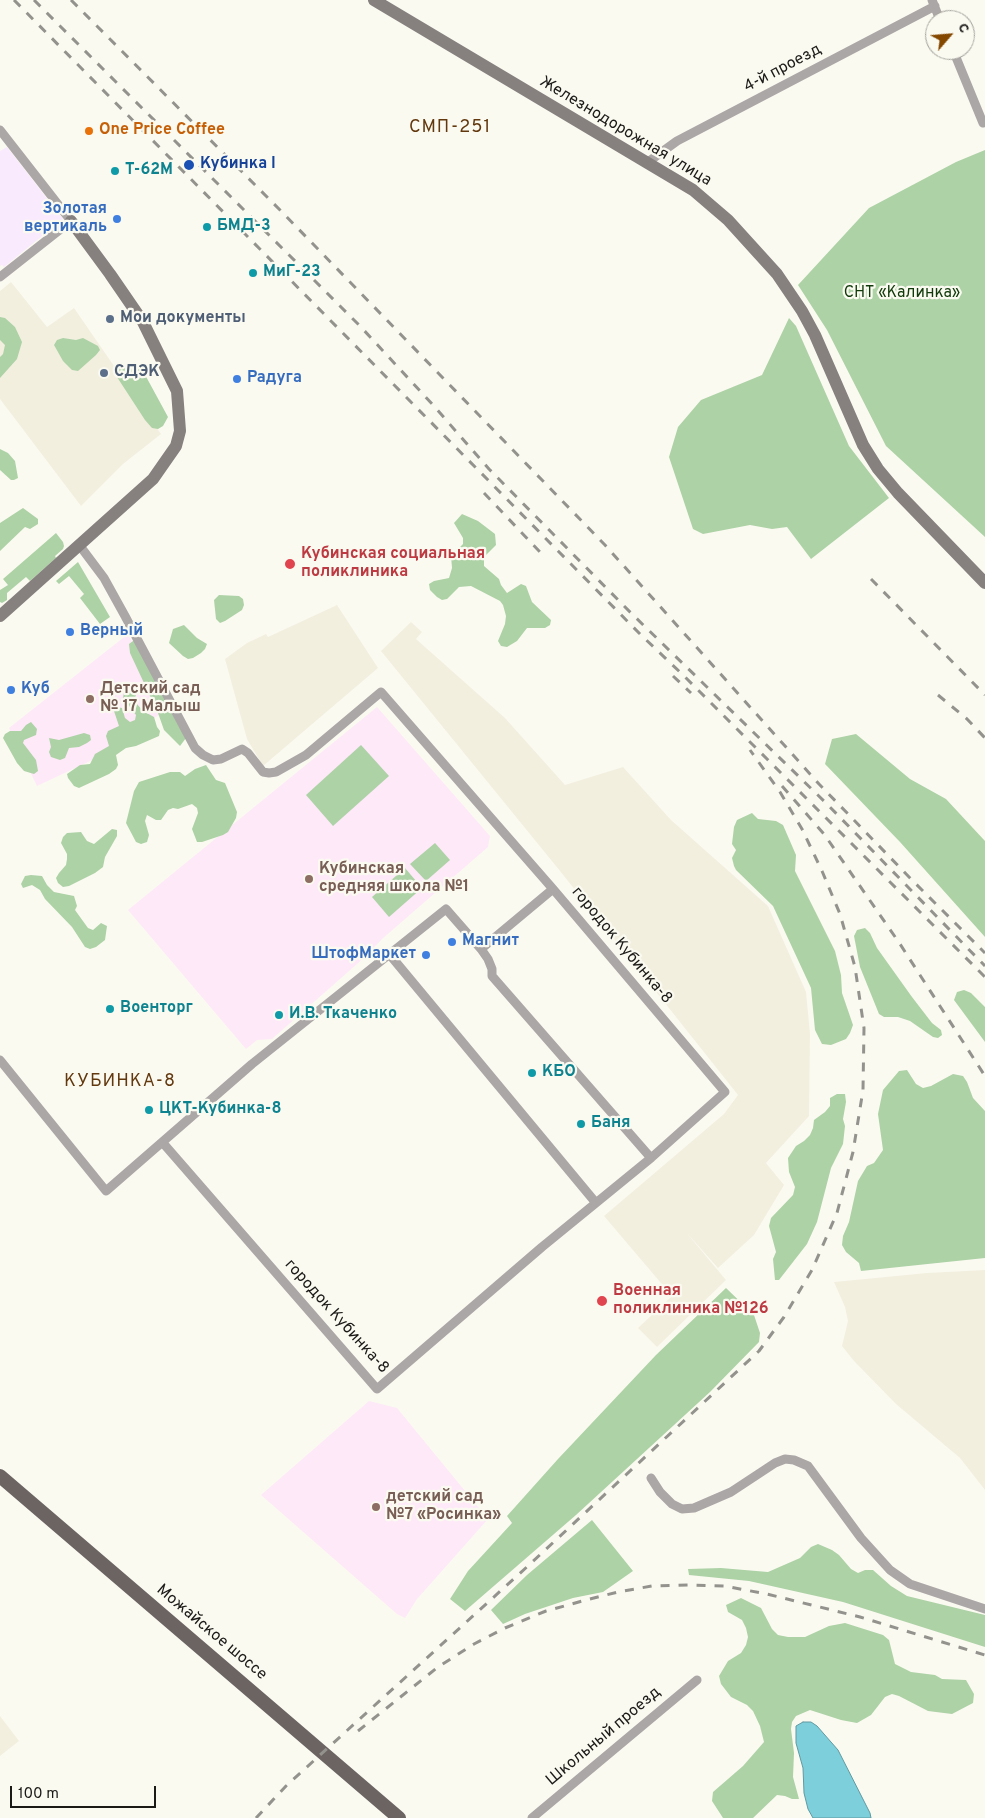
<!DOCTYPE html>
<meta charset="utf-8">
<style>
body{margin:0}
#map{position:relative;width:985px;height:1818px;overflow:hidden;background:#fbfaf1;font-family:Overpass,sans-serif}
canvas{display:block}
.north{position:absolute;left:925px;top:10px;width:50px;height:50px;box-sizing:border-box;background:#fbfaf1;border:1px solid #a1a09a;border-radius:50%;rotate:63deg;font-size:14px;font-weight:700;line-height:20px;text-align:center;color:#1b1a17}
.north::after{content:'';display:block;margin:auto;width:18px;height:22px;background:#844801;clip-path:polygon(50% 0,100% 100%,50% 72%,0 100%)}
.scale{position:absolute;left:10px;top:1786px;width:146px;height:22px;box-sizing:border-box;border:2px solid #1b1a17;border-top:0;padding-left:6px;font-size:15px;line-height:18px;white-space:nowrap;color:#1b1a17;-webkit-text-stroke:4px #fbfaf1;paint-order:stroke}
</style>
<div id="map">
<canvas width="985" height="1818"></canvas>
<div class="north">С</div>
<div class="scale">100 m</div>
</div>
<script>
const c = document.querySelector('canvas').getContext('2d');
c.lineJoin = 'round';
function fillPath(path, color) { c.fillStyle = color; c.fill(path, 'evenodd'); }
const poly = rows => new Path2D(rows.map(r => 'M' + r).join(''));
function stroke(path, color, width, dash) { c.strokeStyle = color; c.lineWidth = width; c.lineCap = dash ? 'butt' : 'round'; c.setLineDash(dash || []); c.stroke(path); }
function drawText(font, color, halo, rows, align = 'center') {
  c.font = font + ' Overpass,sans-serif'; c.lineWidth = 4.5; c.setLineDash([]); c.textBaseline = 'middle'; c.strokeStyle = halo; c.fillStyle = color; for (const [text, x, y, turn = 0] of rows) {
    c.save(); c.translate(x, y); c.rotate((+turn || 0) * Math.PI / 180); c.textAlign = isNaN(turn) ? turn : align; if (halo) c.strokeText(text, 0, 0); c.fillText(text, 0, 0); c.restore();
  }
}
fillPath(poly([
 [7,147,63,219,4,267,2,265,0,266,0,151]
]), '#f9eafd');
fillPath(poly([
 [11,282,47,327,74,308,161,434,123,464,81,506,0,399,0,291],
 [337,605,378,668,263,766,247,739,225,659,247,643,266,634,268,637],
 [411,622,422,632,416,639,505,718,565,785,623,767,671,820,768,906,806,992,810,1034,809,1116,766,1163,784,1185,754,1235,718,1268,685,1231,726,1280,657,1347,638,1328,672,1296,604,1216,724,1114,738,1095,560,871,381,651],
 [985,1270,985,1490,960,1458,896,1404,854,1361,842,1346,848,1321,845,1307,834,1282,927,1273],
 [0,1716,19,1741,0,1756]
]), '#f2efdf');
fillPath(poly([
 [128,634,168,710,121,737,107,753,37,786,9,728],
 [377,707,490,836,488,847,382,939,366,956,272,1039,257,1040,246,1049,128,910],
 [369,1401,397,1408,488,1519,417,1599,405,1618,397,1614,261,1495]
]), '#fee9f8');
fillPath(poly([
 [985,150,985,537,886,446,827,330,798,285,869,208,956,162],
 [0,317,5,318,15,327,22,342,17,359,0,378,0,357,3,354,5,345,0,340],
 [789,318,796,326,849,446,889,498,811,559,787,527,772,529,750,525,703,534,693,529,669,457,678,427,701,400,762,375],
 [63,338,76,340,83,338,98,346,100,350,96,355,78,371,72,370,63,361,54,345,57,340],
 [134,365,143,371,168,417,163,426,158,429,152,428,145,420,117,377,116,371,119,367],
 [0,449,8,453,15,461,18,478,14,480,11,480,0,470],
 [23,508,38,519,38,524,30,529,25,527,0,551,0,523],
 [462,514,478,521,495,534,496,545,486,555,484,560,484,566,499,579,501,585,507,593,521,584,526,586,532,602,551,620,550,625,545,628,527,628,517,641,507,647,501,646,498,641,505,624,506,616,503,605,500,601,471,586,459,587,447,599,442,600,437,597,430,590,429,584,434,581,449,578,452,568,451,556,463,544,463,538,454,523],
 [56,533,63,542,64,546,63,549,55,556,56,558,30,581,26,577,7,593,7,600,2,603,0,602,0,590,8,585,3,579],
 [78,562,110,617,100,624,80,598,84,594,69,576,59,584,56,581],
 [219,595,239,596,243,599,244,605,242,610,225,621,220,623,216,619,214,600],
 [184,625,197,638,207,644,205,649,201,653,193,658,188,659,183,656,169,643,173,629],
 [133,641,137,641,186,738,180,746,164,730,158,713,130,653,129,644],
 [128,686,134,686,137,689,135,699,137,704,143,711,154,717,157,727,160,731,159,736,136,746,126,748,116,755,118,765,116,769,109,774,79,788,74,786,68,778,67,774,80,765,90,764,95,754,109,746,106,736,108,731,119,726,114,711,117,707,122,708,125,718,130,722,135,720,136,715,123,698,124,692],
 [31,722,37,729,36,735,24,740,23,743,36,760,38,771,34,774,24,771,17,763,3,738,5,734,10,731,21,731,26,725],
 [84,733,90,735,91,740,87,743,79,747,69,748,65,758,60,760,51,757,49,752,51,747,49,738,59,740],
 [856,734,910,779,946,799,985,841,985,937,900,842,825,764,832,739],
 [361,745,389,776,333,826,306,795],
 [206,765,216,780,225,783,237,812,236,818,228,832,223,835,202,842,197,842,192,829,198,813,197,808,192,804,178,809,173,808,168,810,161,820,156,820,147,815,145,821,149,835,147,842,141,844,136,842,126,823,134,791,139,782,170,772,180,772,185,776,195,769],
 [752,813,758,819,776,821,783,825,796,855,795,871,835,951,841,975,842,993,853,1025,850,1033,846,1039,831,1045,822,1044,815,1030,811,988,773,906,736,870,734,866,732,858,736,850,732,844,734,827,737,820],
 [112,829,117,830,117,836,105,857,103,867,95,873,69,886,63,887,58,883,56,878,59,873,66,865,67,859,67,854,61,843,63,837,67,833,81,832,87,841,94,844],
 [435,843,450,860,426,881,410,864],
 [405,868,422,888,389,917,372,897],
 [31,875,42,876,47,885,54,892,74,896,77,906,75,910,88,928,93,930,101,923,107,926,105,940,96,947,90,949,85,947,72,927,45,899,40,890,32,885,23,888,21,884,25,876],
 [865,928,870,933,877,948,912,997,932,1023,941,1030,942,1035,938,1038,933,1037,910,1021,898,1017,884,1017,879,1014,860,967,854,936,857,930],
 [964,990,971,993,985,1007,985,1042,954,1000,957,992],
 [907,1070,916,1084,923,1088,931,1086,953,1074,963,1076,967,1082,973,1098,985,1111,985,1258,861,1271,859,1263,846,1252,842,1245,843,1236,849,1222,858,1181,867,1166,874,1163,883,1150,878,1114,883,1090,899,1071],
 [837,1094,845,1094,846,1102,843,1119,845,1126,843,1144,831,1168,817,1222,807,1244,779,1280,775,1280,773,1259,776,1252,769,1226,771,1218,793,1195,795,1187,789,1172,788,1158,796,1146,804,1141,810,1135,813,1128,814,1120,825,1112,830,1106,830,1098],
 [726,1288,754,1315,760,1333,759,1342,710,1392,576,1515,465,1611,450,1599,468,1571,512,1523,507,1516,558,1459,656,1355],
 [592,1520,633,1571,603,1592,573,1598,525,1614,503,1624,491,1610,527,1575],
 [818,1544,832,1550,839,1555,851,1569,858,1573,865,1570,873,1570,891,1586,907,1596,985,1615,985,1647,843,1602,749,1581,689,1575,688,1569,721,1568,768,1572,800,1558,811,1547],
 [741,1598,761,1608,772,1629,778,1635,788,1637,805,1637,829,1626,845,1623,883,1635,889,1640,895,1664,911,1672,935,1675,942,1679,966,1680,974,1694,973,1703,952,1714,928,1711,899,1696,892,1694,885,1697,871,1715,857,1723,841,1720,810,1710,796,1716,792,1722,791,1729,794,1753,793,1777,799,1799,792,1799,785,1796,777,1795,753,1818,723,1818,712,1801,713,1792,743,1766,764,1742,760,1726,753,1711,747,1705,731,1697,721,1684,719,1676,728,1661,741,1653,746,1645,748,1637,746,1628,742,1620,728,1612,726,1605]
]), '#add2a6');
const water = poly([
 [803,1722,811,1722,817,1726,838,1750,870,1813,871,1818,813,1818,808,1809,804,1793,803,1768,796,1743,796,1726,803,1722]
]);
fillPath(water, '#7dd0db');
stroke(water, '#6099a0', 1);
stroke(poly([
 [932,0,940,20],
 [953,50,983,123],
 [0,130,71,221,0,277],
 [648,162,677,141,935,6],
 [80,546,104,578,125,616,195,748,203,755,213,760,221,759,242,749,248,753,263,772,269,773,276,772,306,755,381,692,553,889,725,1092,651,1158,542,1247,377,1389,163,1143],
 [481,949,553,889],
 [390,955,596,1203],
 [0,1060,106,1191,252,1064,446,909,481,949,488,959,492,969,492,976,651,1158],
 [651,1478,660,1492,672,1504,682,1509,694,1508,731,1492,775,1463,785,1459,794,1460,808,1466,861,1538,890,1570,910,1584,985,1609],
 [532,1818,697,1680]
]), '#aca7a7', 9);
stroke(poly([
 [374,0,693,190,728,220,777,274,802,311,815,335,863,445,878,469,898,493,985,583],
 [0,616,153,479,176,446,180,431,177,391,143,322,110,274,71,221]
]), '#86807f', 12);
stroke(poly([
 [0,1476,399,1818]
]), '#6b6463', 14);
stroke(poly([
 [14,0,641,635,682,674,985,977],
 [34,0,360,326,433,405,489,469,631,613,826,803,985,966],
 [71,0,281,211,605,545,819,784,911,879,985,953],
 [484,493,540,552],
 [871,579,985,695],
 [673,676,691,693],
 [938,695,967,719,985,738],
 [782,786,824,834,900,944,985,1076],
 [358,1731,438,1667,474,1644,505,1628,546,1611,586,1600,618,1592,652,1586,688,1585,724,1586,767,1594,860,1617,985,1655],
 [256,1818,286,1786,529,1565,759,1351,784,1317,812,1270,837,1213,853,1152,863,1090,864,1028,855,967,840,914,822,871,802,829,780,792,750,750]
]), '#93928c', 3, [9, 9]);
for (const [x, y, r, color] of [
 [89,131,5,"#e8710a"],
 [189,165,6,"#1a4fb4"],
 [115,171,5,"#0f9aa8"],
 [117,219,5,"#3f7fe0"],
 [207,227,5,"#0f9aa8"],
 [253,273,5,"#0f9aa8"],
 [110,319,5,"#5c6f8a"],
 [104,373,5,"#5c6f8a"],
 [237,379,5,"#3f7fe0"],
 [290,564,6,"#e0444e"],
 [70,632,5,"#3f7fe0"],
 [11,690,5,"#3f7fe0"],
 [90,699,5,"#8d6e63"],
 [309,879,5,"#8d6e63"],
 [452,942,5,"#3f7fe0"],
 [426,955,5,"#3f7fe0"],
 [110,1009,5,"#0f9aa8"],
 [279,1015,5,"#0f9aa8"],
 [532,1073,5,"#0f9aa8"],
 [149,1110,5,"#0f9aa8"],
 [581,1124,5,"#0f9aa8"],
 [602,1301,6,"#e0444e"],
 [376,1507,5,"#8d6e63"]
]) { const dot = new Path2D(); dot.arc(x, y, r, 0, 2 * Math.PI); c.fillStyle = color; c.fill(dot); stroke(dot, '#fbfaf1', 2); }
drawText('16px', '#1b1a17', '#fbfaf1', [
 ["4-й проезд",783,69,-28],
 ["Железнодорожная улица",625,132,31],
 ["городок Кубинка-8",621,946,50],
 ["городок Кубинка-8",336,1317,48],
 ["Можайское шоссе",211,1633,40],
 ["Школьный проезд",604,1737,-40]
]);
drawText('bold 16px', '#c56008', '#fbfaf1', [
 ["One Price Coffee",99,131]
], 'left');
drawText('bold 16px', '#164399', '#fbfaf1', [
 ["Кубинка I",200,165]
], 'left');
drawText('bold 16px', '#0d838f', '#fbfaf1', [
 ["Т-62М",125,171],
 ["БМД-3",217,227],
 ["МиГ-23",263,273],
 ["Военторг",120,1009],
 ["И.В. Ткаченко",289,1015],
 ["КБО",542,1073],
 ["ЦКТ-Кубинка-8",159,1110],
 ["Баня",591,1124]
], 'left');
drawText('bold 16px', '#366cbe', '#fbfaf1', [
 ["Золотая",107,210,"right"],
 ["вертикаль",107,228,"right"],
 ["Радуга",247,379],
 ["Верный",80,632],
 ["Куб",21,690],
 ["Магнит",462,942],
 ["ШтофМаркет",416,955,"right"]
], 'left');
drawText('16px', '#103a09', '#fbfaf1', [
 ["СНТ «Калинка»",902,294]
]);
drawText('bold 16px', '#4e5e75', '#fbfaf1', [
 ["Мои документы",120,319],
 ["СДЭК",114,373]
], 'left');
drawText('bold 16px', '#be3a42', '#fbfaf1', [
 ["Кубинская социальная",301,555],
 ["поликлиника",301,573],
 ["Военная",613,1292],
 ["поликлиника №126",613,1310]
], 'left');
drawText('bold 16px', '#785e54', '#fbfaf1', [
 ["Детский сад",100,690],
 ["№ 17 Малыш",100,708],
 ["Кубинская",319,870],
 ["средняя школа №1",319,888],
 ["детский сад",386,1498],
 ["№7 «Росинка»",386,1516]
], 'left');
c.letterSpacing = '1px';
drawText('18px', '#62380e', '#fbfaf1', [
 ["СМП-251",450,128],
 ["КУБИНКА-8",120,1082]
]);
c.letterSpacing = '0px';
</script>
